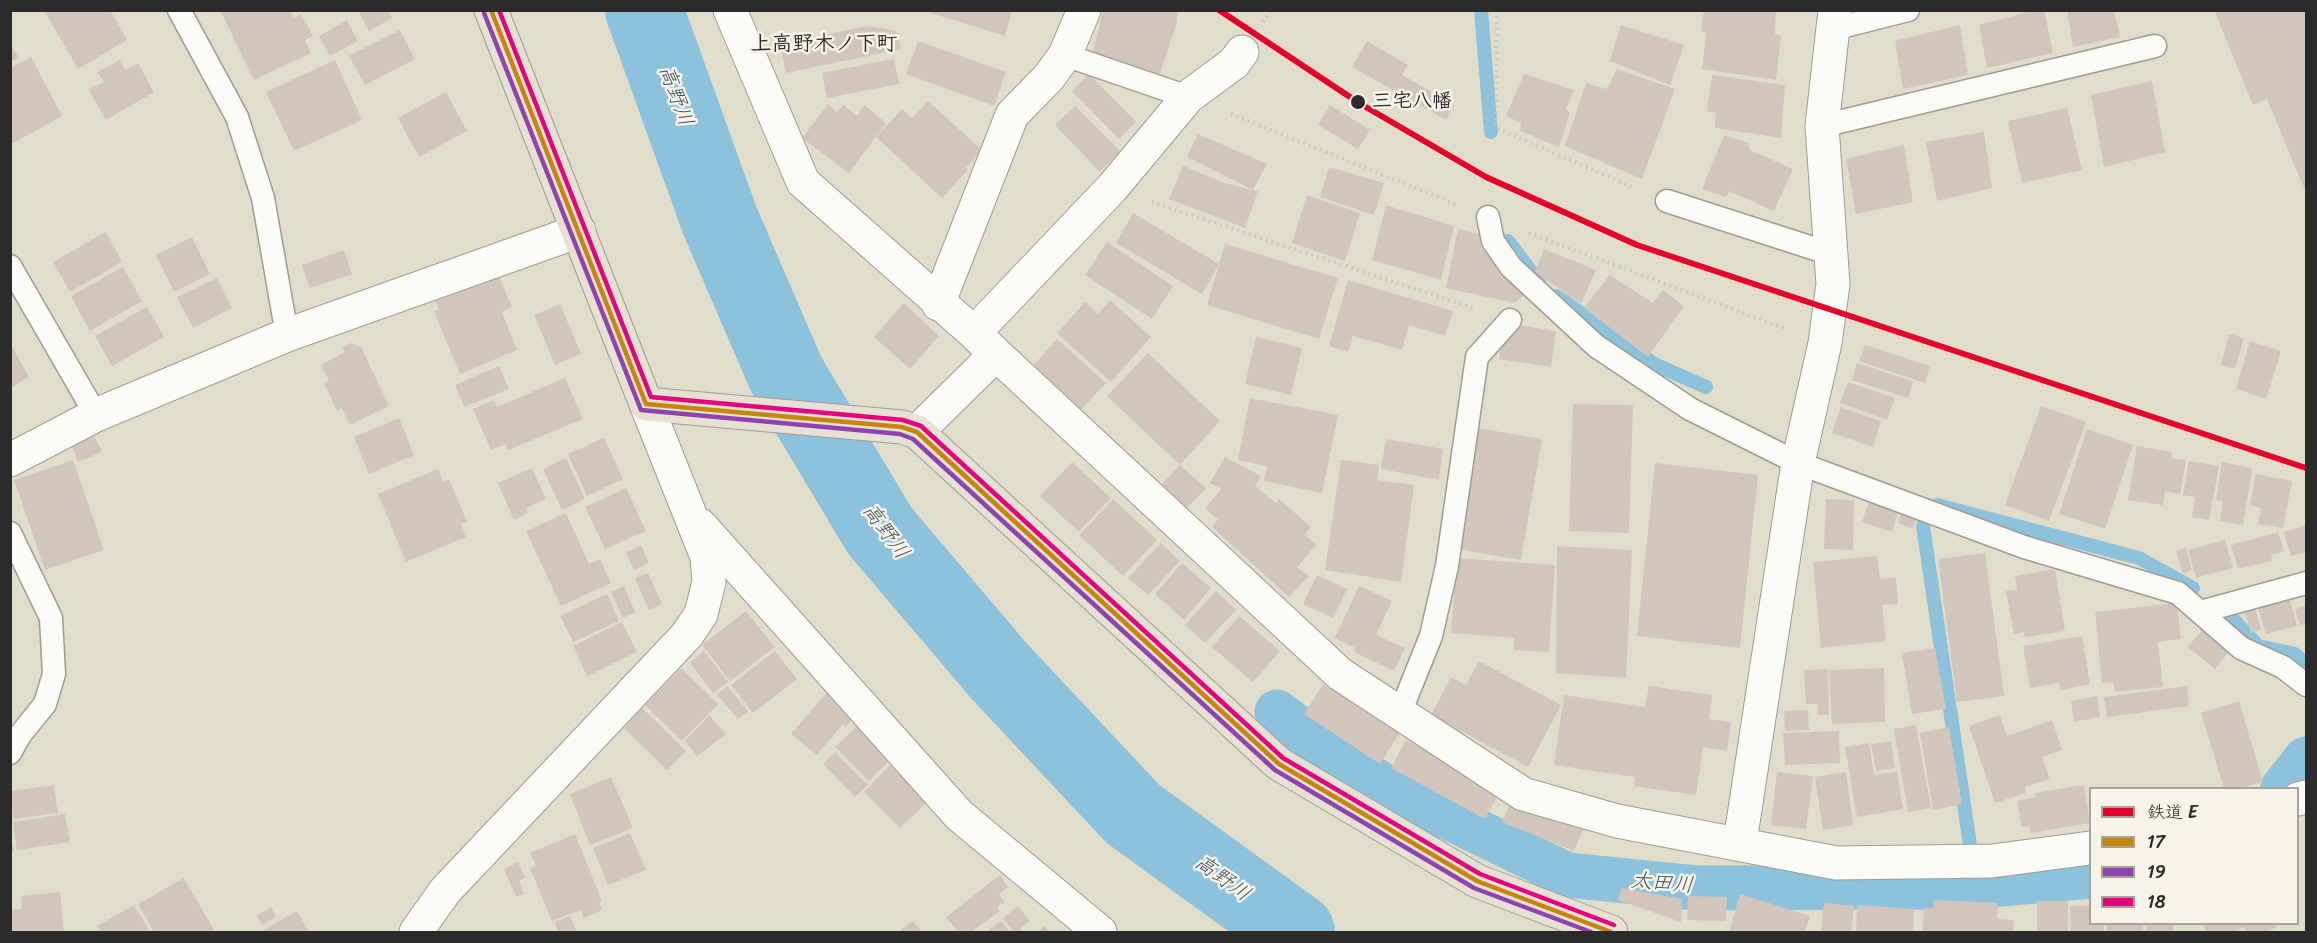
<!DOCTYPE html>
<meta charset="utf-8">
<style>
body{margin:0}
#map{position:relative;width:2317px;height:943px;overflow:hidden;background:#e1ddcb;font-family:Sriracha,"Klee One",sans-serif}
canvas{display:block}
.frame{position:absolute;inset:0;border:12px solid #2b2b2b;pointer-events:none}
.legend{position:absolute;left:2089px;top:787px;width:210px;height:138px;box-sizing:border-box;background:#f7f3e8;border:2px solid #a5a39c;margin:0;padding:8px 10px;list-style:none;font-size:18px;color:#2b2b2b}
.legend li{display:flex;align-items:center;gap:12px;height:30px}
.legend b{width:30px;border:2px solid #a5a39c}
</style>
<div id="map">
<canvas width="2317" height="943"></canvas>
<div class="frame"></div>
<ul class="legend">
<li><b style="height:8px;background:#e4002b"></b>鉄道 E</li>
<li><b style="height:8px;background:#c4870b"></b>17</li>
<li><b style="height:8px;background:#8e44ad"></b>19</li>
<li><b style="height:8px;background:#e5007d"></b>18</li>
</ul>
</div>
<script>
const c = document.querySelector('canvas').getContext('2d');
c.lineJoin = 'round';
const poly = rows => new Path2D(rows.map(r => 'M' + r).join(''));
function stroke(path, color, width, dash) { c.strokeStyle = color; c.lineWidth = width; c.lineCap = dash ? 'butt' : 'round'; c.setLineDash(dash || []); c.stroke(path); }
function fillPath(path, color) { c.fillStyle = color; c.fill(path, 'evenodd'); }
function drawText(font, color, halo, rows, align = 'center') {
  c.font = font + ' Sriracha,"Klee One",sans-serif'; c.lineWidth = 5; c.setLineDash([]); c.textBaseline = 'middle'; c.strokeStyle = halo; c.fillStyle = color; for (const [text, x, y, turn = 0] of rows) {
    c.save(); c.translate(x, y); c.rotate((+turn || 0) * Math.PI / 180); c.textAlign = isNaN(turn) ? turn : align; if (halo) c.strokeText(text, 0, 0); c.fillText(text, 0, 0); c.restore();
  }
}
stroke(poly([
 [1481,10,1491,132],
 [1508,241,1539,282],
 [1556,296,1654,364,1706,387],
 [1937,505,2139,558,2193,588],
 [1923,526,1976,886],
 [2233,619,2258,646,2295,654,2306,665]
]), '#8dc2dc', 14);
stroke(poly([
 [1277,712,1324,748,1382,785,1567,875,1696,888,1967,887,2090,876],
 [2283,788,2306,759]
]), '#8dc2dc', 45);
stroke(poly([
 [644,10,720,221,786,374,880,531,1000,672,1133,814,1296,932]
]), '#8dc2dc', 78);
fillPath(poly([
 [44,10,110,10,127,40,78,69],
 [220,10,290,10,294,18,301,14,313,36,305,40,311,53,254,80],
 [358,10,388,10,392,18,369,31],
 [921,10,1012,10,1005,36],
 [1103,10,1178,10,1177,22,1160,74,1093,52],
 [1704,10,1776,10,1775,34,1781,36,1776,80,1702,69,1706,33,1701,31],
 [2035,10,2044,10,2053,53,1987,68,1979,25],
 [2067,10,2114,10,2120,37,2073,47],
 [2214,10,2306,10,2306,193,2267,99,2253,105],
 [347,20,358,41,330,56,319,36],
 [1621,25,1684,45,1670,85,1610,61],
 [1960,25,1968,75,1903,89,1895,41],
 [867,26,897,31,901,49,786,73,780,44],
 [400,30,415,59,365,85,349,56],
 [918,41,1006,72,994,106,906,74],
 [1367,41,1408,65,1402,75,1454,105,1446,120,1352,67],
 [10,44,19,58,10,62],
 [31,57,62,116,10,145,10,68],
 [894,59,899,84,827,98,822,73],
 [120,60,125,70,138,63,154,92,106,120,89,90,104,82,97,72],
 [335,60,362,120,294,151,266,92],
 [1617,69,1675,89,1642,179,1565,146,1586,83,1607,89],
 [1089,74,1136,122,1119,139,1072,91],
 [1524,74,1574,90,1566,109,1570,113,1559,147,1520,131,1521,123,1506,116],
 [1712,75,1785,85,1781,138,1715,128,1716,113,1707,111],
 [2152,81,2165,152,2104,167,2091,95],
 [446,92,467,131,419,157,398,118],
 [928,101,982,150,966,168,968,170,942,198,876,137,902,109,912,118],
 [828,104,837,112,843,105,857,116,864,105,886,123,849,173,802,138],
 [1330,105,1370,130,1358,149,1318,125],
 [1075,106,1121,152,1099,171,1055,125],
 [2067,108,2082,170,2022,183,2008,121],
 [1984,132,1992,188,1937,201,1926,142],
 [1198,134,1267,164,1253,190,1258,191,1245,228,1169,199,1183,166,1225,183,1253,190,1187,157],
 [1724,135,1748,143,1750,150,1793,169,1774,211,1729,191,1726,197,1702,189],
 [1904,145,1913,202,1856,214,1846,159],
 [1329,167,1384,183,1374,215,1320,197],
 [1307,195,1360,213,1345,261,1292,243],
 [1386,205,1454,226,1441,280,1372,260],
 [1133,213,1219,264,1202,294,1116,243],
 [1458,229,1483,235,1523,296,1515,303,1446,288],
 [106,232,122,262,70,292,53,262],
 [192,237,210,274,174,292,156,255],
 [1107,242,1173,286,1152,319,1085,275],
 [1225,244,1338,278,1319,339,1207,305],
 [1544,249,1596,270,1581,304,1535,272],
 [344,250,352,274,310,288,302,265],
 [123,267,142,301,90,331,71,296],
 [497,272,512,307,502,312,517,350,460,374,434,311,439,310,434,298],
 [1610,275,1653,303,1663,290,1684,306,1648,357,1584,308],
 [217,278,232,308,193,328,177,297],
 [1348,280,1453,311,1445,336,1409,325,1402,350,1353,336,1348,352,1329,346],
 [1110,300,1151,337,1111,382,1057,333,1085,302,1098,314],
 [904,303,939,336,910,369,874,337],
 [560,304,581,354,555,365,534,315],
 [147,307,164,337,112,366,95,336],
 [1518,325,1556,331,1551,367,1499,359,1501,343],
 [2229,334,2244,338,2235,369,2221,365],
 [1256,337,1302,348,1291,395,1245,384],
 [1057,339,1106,383,1080,411,1032,367],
 [2250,341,2281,351,2266,399,2236,389],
 [10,343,29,377,10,388],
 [350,343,361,347,389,406,350,425,342,408,337,411,324,383,329,381,321,365,345,352,342,347],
 [1865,345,1930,366,1925,383,1859,361],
 [1148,353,1220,421,1180,465,1206,488,1186,509,1161,485,1180,465,1107,396],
 [1857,363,1913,381,1908,398,1852,380],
 [499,366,509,389,464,407,455,385],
 [565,378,583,419,508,450,505,444,491,450,473,409,494,400,497,407],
 [1848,382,1895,398,1887,420,1840,403],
 [1250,398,1338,415,1322,493,1264,481,1267,466,1238,460],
 [1573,404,1633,405,1629,533,1569,531],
 [2041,406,2086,422,2049,521,2005,505],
 [1841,407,1881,421,1873,447,1832,433],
 [399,418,414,455,369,474,354,437],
 [1478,428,1542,439,1521,560,1457,549],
 [2087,429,2133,445,2105,529,2059,514],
 [92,431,102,452,78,462,70,441],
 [604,438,623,479,587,496,568,454],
 [1386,439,1443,449,1439,480,1381,469],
 [2137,446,2172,452,2171,458,2186,460,2180,494,2165,491,2163,505,2128,500],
 [1225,457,1261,476,1255,486,1276,503,1279,499,1311,527,1305,534,1316,545,1297,567,1309,576,1289,597,1212,527,1218,519,1205,509,1221,489,1210,483],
 [566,458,585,499,562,510,543,469],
 [73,460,104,550,45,570,14,480],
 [1341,460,1379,465,1377,480,1414,485,1401,582,1325,570],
 [2189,461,2219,466,2209,520,2192,517,2195,497,2183,495],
 [1072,462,1111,498,1079,532,1040,496],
 [2222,462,2252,468,2243,525,2220,521,2223,501,2216,500],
 [1655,463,1758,475,1740,648,1637,636],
 [532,468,546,499,526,508,528,513,514,520,498,483],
 [438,469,443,482,449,479,467,522,461,524,466,537,406,562,378,494],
 [2256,474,2292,481,2283,528,2258,524,2261,508,2250,505],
 [626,488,646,531,605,549,585,507],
 [1113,499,1157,540,1123,576,1079,535],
 [1826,499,1854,500,1853,550,1824,549],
 [1870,500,1899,510,1892,532,1862,522],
 [1902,512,1917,518,1913,529,1898,523],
 [566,513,589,564,600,559,611,583,561,606,526,531],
 [2306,525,2306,552,2291,556,2284,532],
 [2278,532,2284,551,2271,555,2272,561,2238,569,2231,545],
 [2225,540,2233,568,2196,578,2188,550],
 [1161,543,1180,561,1148,595,1128,578],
 [641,545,649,563,634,570,626,553],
 [1557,546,1632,550,1626,678,1556,673],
 [2186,548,2192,570,2183,573,2176,551],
 [1985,553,2004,696,1957,702,1938,559],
 [1877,556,1880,579,1896,577,1898,604,1882,605,1886,641,1821,648,1813,562],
 [1457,558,1555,565,1549,652,1514,650,1514,638,1451,633],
 [1182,563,1211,588,1184,620,1155,594],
 [2055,569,2065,631,2025,637,2024,632,2014,634,2006,591,2017,590,2015,576],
 [648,573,662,604,649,610,635,578],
 [1317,575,1347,589,1333,618,1303,604],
 [624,586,635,612,623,618,611,592],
 [1359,586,1392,601,1376,635,1405,648,1394,671,1354,652,1355,648,1335,638],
 [1216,591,1236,610,1205,643,1185,625],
 [607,594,619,621,573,642,560,616],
 [2289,596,2297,626,2266,634,2257,604],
 [2177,603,2181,639,2158,642,2163,687,2115,692,2113,682,2102,683,2095,612],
 [2255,606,2261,630,2251,633,2244,608],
 [2305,606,2306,623,2300,625,2295,609],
 [746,611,775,647,730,681,702,645],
 [1239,616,1280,651,1253,682,1212,647],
 [622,622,637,652,587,676,573,646],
 [2206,625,2233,646,2215,669,2188,647],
 [2082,636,2090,684,2060,690,2059,683,2030,688,2023,646],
 [1935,648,1946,709,1912,714,1902,653],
 [704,651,728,682,713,693,690,663],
 [775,651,797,679,753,713,731,685],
 [1479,661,1561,705,1528,767,1431,715,1451,677,1466,685],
 [681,668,718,704,682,741,645,705],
 [1884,668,1885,722,1832,724,1829,670],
 [1828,669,1829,715,1818,715,1817,704,1806,704,1804,670],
 [1323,684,1399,734,1380,764,1304,714],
 [727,686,748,711,738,719,717,695],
 [1649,686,1712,695,1709,719,1731,722,1727,751,1703,747,1696,795,1634,786,1635,777,1554,765,1564,695,1645,707],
 [2187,686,2189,706,2107,717,2104,697],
 [830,689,858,713,846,727,843,724,817,755,791,734],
 [2097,696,2100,717,2074,722,2071,701],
 [2239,701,2263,782,2240,788,2224,788,2201,713],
 [642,708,686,751,667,770,624,728],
 [1808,710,1809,730,1785,731,1784,711],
 [709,715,726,734,697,756,685,741],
 [2000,715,2007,736,2052,720,2062,750,2042,757,2050,779,2025,787,2026,793,1995,803,1969,726],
 [859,724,892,758,869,781,835,747],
 [1916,725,1931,808,1908,812,1894,729],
 [1949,727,1962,804,1933,810,1920,733],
 [1839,731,1840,763,1785,765,1783,733],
 [1406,740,1500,791,1485,819,1391,768],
 [1891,741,1895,768,1876,771,1871,744],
 [1869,743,1874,775,1897,772,1903,809,1857,817,1845,747],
 [835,752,868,785,855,797,823,764],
 [890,765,927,802,900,828,864,792],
 [1777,772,1813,776,1806,829,1771,825],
 [1846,772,1853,825,1823,830,1815,777],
 [611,777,633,828,590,845,570,794],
 [54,785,58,813,13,819,10,791],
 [2084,785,2090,823,2031,833,2030,826,2022,827,2017,801,2036,797,2035,793],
 [1513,796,1585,825,1574,851,1502,822],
 [65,814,70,842,17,850,13,822],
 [630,833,646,870,608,885,593,848],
 [575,834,602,901,599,902,602,910,584,918,581,910,552,921,530,868,536,866,530,853],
 [10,835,14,850,10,851],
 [518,862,525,878,519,881,524,894,516,897,504,869],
 [1000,875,1008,887,999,894,1005,902,997,907,1000,911,971,932,958,932,946,917],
 [184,878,215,932,154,932,138,904],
 [1622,888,1682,899,1681,922,1618,900],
 [60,892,64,932,10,932,10,910,22,909,21,896],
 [1740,894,1810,916,1805,932,1729,932],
 [1688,896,1727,897,1726,921,1687,920],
 [1934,900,1998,903,1997,919,2014,920,2013,932,1922,932,1924,908,1934,908],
 [2037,901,2068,901,2068,932,2037,932],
 [1824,903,1854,906,1851,932,1821,932],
 [134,905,150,932,101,932,97,926],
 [1857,905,1914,909,1913,932,1856,932],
 [1018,906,1030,921,1020,928,1024,932,1014,932,1003,918],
 [2070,906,2090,906,2090,924,2104,924,2104,932,2071,932],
 [271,907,276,917,262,925,257,915],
 [297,911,309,932,260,932],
 [570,916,577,932,559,932,554,922],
 [913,921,922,932,898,932],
 [1001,921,1010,932,986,932],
 [2107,924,2143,924,2143,932,2107,932],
 [2146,924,2173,924,2173,932,2146,932],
 [2203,924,2276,924,2277,927,2266,932,2246,932,2244,927,2234,932,2207,932],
 [1045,926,1050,932,1037,932]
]), '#d2c6bc');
const service = poly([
 [179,10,237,117,263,198,287,335],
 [1833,29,1908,10],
 [1065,55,1188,97],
 [1822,126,2155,46],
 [1667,201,1831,254],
 [1488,217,1493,241,1511,267,1596,346,1690,409,1798,463,2024,547,2178,593,2241,648,2283,667,2306,685],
 [10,266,96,415],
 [10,533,51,618,54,674,45,704,20,735,10,753],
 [2200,612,2306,583],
 [1400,713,1431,636,1447,566,1477,357,1510,320]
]);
const minor = poly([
 [730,10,803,182,974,333],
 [938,304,1012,115,1049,77,1065,55,1084,10],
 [996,354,974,333,1112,188,1188,97,1234,63,1242,52],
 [917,432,996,354,1340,674,1523,794,1617,821,1836,863,1992,861,2090,848],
 [10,460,96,415,287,335,579,231],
 [700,525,959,815,1100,932],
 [2298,799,2306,797],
 [1740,842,1798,463,1825,343,1833,284,1822,126,1835,10],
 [416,932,445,891,687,635,701,614,709,582,707,557,646,404]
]);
const trunk = poly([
 [491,10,646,404,902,427,917,432,1279,764,1477,881,1611,932]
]);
stroke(service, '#9f9d93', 25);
stroke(minor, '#9f9d93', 35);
stroke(trunk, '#9f9d93', 35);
stroke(poly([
 [1497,10,1496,128,1635,188],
 [1263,22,1271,10],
 [1231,114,1458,205],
 [1152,202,1476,309],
 [1529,233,1786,329]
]), '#c8c7c2', 4, [1.5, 4.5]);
stroke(service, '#fafaf7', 22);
stroke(minor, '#fafaf7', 33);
stroke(trunk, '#e7e0d4', 33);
stroke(poly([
 [491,10,646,404,902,427,917,432,1279,764,1477,881,1611,932]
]), '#c4870b', 4.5);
stroke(poly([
 [484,13,641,410,900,434,913,439,1275,770,1474,888,1591,932]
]), '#8e44ad', 4.5);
stroke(poly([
 [499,10,651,397,903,420,921,426,1283,758,1480,874,1614,925]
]), '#e5007d', 4.5);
stroke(poly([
 [1219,10,1359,103,1486,177,1637,245,2306,468]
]), '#e4002b', 6);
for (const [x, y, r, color] of [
 [1358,102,8,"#2b2b2b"]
]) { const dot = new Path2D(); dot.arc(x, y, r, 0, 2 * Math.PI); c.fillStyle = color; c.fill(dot); stroke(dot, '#f7f3e8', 2); }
drawText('bold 20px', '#2b2b2b', '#f7f3e8', [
 ["三宅八幡",1372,102]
], 'left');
drawText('bold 21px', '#2b2b2b', '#f7f3e8', [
 ["上高野木ノ下町",824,45]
]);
drawText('italic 21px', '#3e5562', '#f7f3e8', [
 ["高野川",675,96,70],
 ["高野川",885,532,54],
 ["高野川",1222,879,36],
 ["太田川",1662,884,5]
]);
</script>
